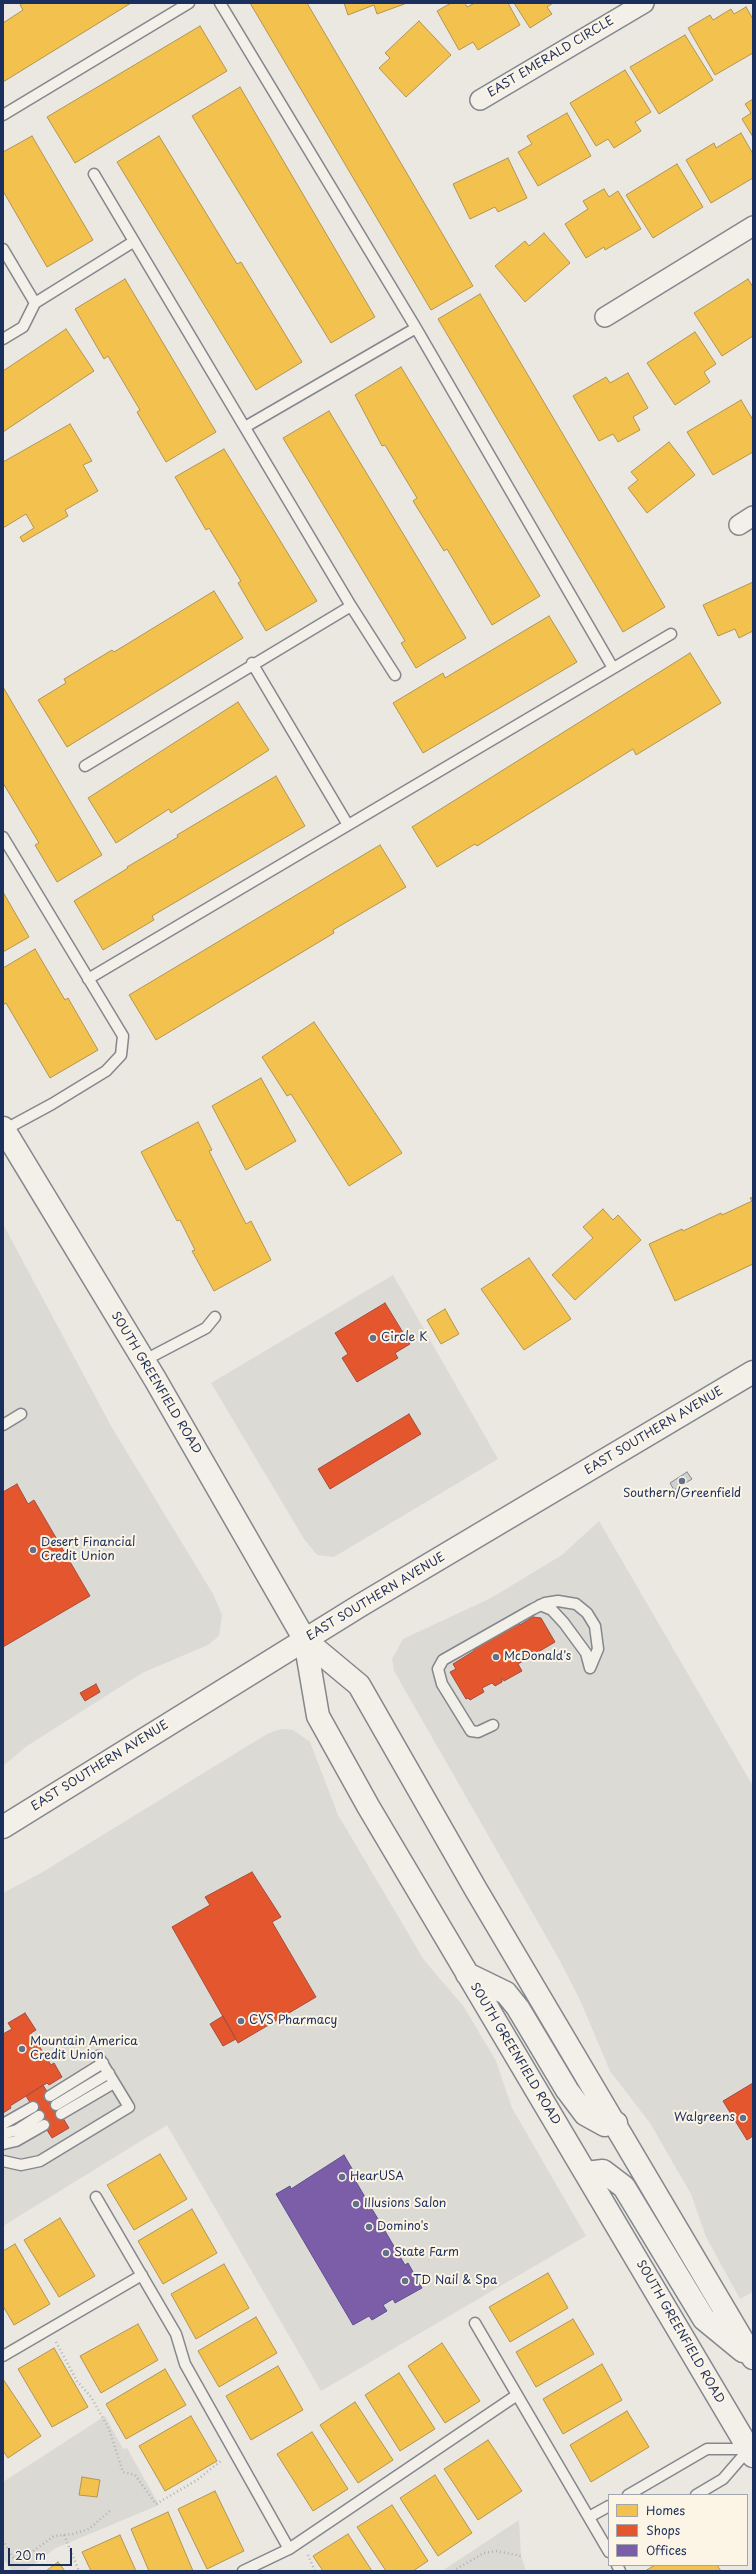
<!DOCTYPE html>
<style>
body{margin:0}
#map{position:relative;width:756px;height:2574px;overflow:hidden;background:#eae8e1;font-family:"Playpen Sans",sans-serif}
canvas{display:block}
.frame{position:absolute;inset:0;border:4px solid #1b2f5e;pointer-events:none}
.legend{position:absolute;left:608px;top:2494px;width:140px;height:72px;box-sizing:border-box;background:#fcf5e5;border:1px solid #a2a6af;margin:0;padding:5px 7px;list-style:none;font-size:12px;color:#1b2f5e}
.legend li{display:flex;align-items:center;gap:8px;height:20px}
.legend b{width:20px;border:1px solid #a2a6af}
.scale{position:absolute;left:8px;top:2548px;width:64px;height:18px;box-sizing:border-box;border:2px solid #1b2f5e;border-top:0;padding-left:5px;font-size:12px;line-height:14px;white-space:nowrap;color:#1b2f5e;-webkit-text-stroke:3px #fcf5e5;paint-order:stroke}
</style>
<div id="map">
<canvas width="756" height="2574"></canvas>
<div class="frame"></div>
<ul class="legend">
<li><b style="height:11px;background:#f2c14e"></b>Homes</li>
<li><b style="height:11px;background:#e4572e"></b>Shops</li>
<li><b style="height:11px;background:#7b5ea7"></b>Offices</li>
</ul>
<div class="scale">20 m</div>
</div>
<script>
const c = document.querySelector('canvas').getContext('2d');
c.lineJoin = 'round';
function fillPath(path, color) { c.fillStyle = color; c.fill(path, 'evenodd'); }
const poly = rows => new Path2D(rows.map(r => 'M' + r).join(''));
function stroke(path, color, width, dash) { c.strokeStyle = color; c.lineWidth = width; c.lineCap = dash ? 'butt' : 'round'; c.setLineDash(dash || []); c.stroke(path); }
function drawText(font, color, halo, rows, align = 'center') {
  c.font = font + ' "Playpen Sans",sans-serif'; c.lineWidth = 4; c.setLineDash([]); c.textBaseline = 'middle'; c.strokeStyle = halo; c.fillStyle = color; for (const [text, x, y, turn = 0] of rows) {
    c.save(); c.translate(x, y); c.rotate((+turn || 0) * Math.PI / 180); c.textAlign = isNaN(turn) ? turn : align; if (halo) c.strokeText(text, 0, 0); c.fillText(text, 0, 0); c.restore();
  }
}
fillPath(poly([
 [3,1224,111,1426,213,1594,222,1615,219,1636,208,1645,142,1673,27,1746,3,1766],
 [393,1275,498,1459,334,1557,317,1555,304,1539,211,1383],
 [599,1521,753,1786,753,2292,740,2299,706,2237,691,2194,650,2123,610,2071,580,2000,559,1959,394,1671,392,1659,403,1639,491,1598,562,1555],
 [281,1729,293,1730,310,1742,338,1815,424,1960,464,2007,496,2061,512,2108,586,2236,321,2391,167,2125,3,2226,3,1893,41,1873,267,1734]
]), '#dbdad5');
fillPath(poly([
 [105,2416,123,2449,127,2448,159,2505,56,2548,25,2571,12,2571,3,2558,3,2482],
 [519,2520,521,2556,526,2571,442,2571]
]), '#dbd9d4');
const homes = poly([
 [23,3,131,3,3,82,3,23,23,10,20,5,23,3],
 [250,3,307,3,473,286,431,310,250,3],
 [344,3,407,3,377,14,374,5,348,15,344,3],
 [451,3,465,3,467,7,475,3,508,3,520,25,478,50,473,42,459,50,437,11,451,3],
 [514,3,553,3,547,7,552,14,530,28,514,3],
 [746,7,753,19,753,53,715,75,688,28,710,15,713,20,731,9,734,14,746,7],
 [419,21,451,55,406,97,379,68,390,58,385,53,419,21],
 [200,26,227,71,75,163,47,117,200,26],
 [685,35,713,80,659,114,630,67,685,35],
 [625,70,651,112,635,122,641,131,614,148,608,139,596,146,570,103,625,70],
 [240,87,375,317,331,343,192,116,240,87],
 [753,99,753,137,742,119,751,113,745,104,753,99],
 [567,113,591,156,538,186,518,152,532,144,527,136,567,113],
 [741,133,753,154,753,178,711,203,686,160,714,143,716,148,741,133],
 [32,136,93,240,47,267,3,191,3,152,32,136],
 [159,136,237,264,241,262,302,362,256,390,117,162,159,136],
 [508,158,527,198,498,212,495,207,470,219,453,184,508,158],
 [677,164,703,207,653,238,626,195,677,164],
 [604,189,609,197,618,191,641,229,605,250,604,247,586,258,565,224,588,209,583,201,604,189],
 [544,233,570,263,525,302,495,266,525,241,529,246,544,233],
 [125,279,216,432,166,462,137,412,140,410,108,356,104,359,75,309,125,279],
 [748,279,753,287,753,336,722,356,694,313,748,279],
 [480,294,665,607,623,632,438,319,480,294],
 [66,329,94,371,3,432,3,371,66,329],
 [695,332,716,364,704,372,710,382,675,405,647,363,695,332],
 [401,367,540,596,492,625,447,549,444,551,413,501,417,498,385,445,382,446,355,395,401,367],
 [628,373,648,408,633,417,640,430,618,442,613,434,599,441,573,396,606,377,610,383,628,373],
 [741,400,753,420,753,452,713,475,687,432,741,400],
 [329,411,466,638,416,668,401,643,405,641,283,438,329,411],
 [70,424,92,461,83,465,98,491,65,510,68,516,23,542,20,537,34,528,26,514,3,528,3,462,70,424],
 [669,442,695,475,647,513,628,488,638,480,631,472,669,442],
 [224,449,317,601,266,631,238,583,241,581,209,528,206,530,175,477,224,449],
 [753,582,753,631,739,638,735,629,718,636,703,605,753,582],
 [214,591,243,638,67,747,38,700,66,683,64,679,112,650,114,652,214,591],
 [549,616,577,662,423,753,393,703,443,673,445,678,549,616],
 [690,653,721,703,636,755,633,749,477,846,475,844,437,867,412,827,690,653],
 [3,687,102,855,57,882,35,845,39,843,3,783,3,687],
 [238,702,269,750,171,813,169,809,116,843,88,798,238,702],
 [276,776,305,826,152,916,154,920,103,950,74,901,128,868,127,867,178,837,177,835,276,776],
 [380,845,406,887,333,930,334,933,156,1040,129,995,380,845],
 [3,892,29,937,3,952,3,892],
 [35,949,65,1000,68,998,98,1050,50,1078,6,1003,3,1005,3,968,35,949],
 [314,1022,402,1153,349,1186,291,1094,287,1096,262,1057,314,1022],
 [261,1078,296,1141,246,1170,212,1106,261,1078],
 [198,1122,212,1150,209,1151,246,1224,251,1221,271,1260,214,1291,192,1251,195,1250,180,1220,177,1221,141,1152,198,1122],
 [753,1197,753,1264,675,1301,649,1244,682,1229,683,1231,721,1213,722,1215,752,1201,750,1198,753,1197],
 [603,1209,613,1220,618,1215,641,1240,575,1300,552,1275,593,1238,583,1227,603,1209],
 [529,1258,571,1319,524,1350,481,1289,529,1258],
 [445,1309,459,1334,441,1344,427,1320,445,1309],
 [160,2154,187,2199,134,2230,107,2185,160,2154],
 [192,2209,217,2253,163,2284,138,2241,192,2209],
 [60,2218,95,2276,59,2297,24,2240,60,2218],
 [15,2244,50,2304,14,2325,3,2306,3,2251,15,2244],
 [224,2264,249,2308,196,2339,171,2294,224,2264],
 [548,2273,568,2308,510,2342,489,2307,548,2273],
 [256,2317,277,2353,219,2387,198,2351,256,2317],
 [573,2319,594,2354,536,2387,516,2352,573,2319],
 [138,2324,158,2360,101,2393,80,2356,138,2324],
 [442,2343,480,2401,445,2423,408,2366,442,2343],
 [54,2348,88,2407,52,2427,18,2369,54,2348],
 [602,2364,622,2400,563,2434,543,2399,602,2364],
 [278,2366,303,2410,251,2440,226,2396,278,2366],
 [165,2369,186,2405,126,2439,106,2404,165,2369],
 [399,2373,435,2429,400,2451,365,2395,399,2373],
 [3,2379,41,2436,8,2458,3,2451,3,2379],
 [355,2402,393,2460,358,2483,320,2425,355,2402],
 [627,2411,649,2447,591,2482,570,2445,627,2411],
 [191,2416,217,2461,165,2491,139,2446,191,2416],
 [312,2432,348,2489,313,2511,277,2454,312,2432],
 [488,2440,522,2491,478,2520,444,2469,488,2440],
 [435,2475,472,2533,438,2556,400,2498,435,2475],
 [82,2477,100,2480,97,2497,79,2495,82,2477],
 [215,2491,244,2551,207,2569,178,2509,215,2491],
 [392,2505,428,2561,413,2571,386,2571,357,2527,392,2505],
 [168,2512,193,2571,149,2571,131,2529,168,2512],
 [348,2534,372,2571,323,2571,313,2556,348,2534],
 [120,2535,136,2571,91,2571,82,2552,120,2535],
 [58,2562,65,2571,46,2571,58,2562],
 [655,2565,717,2565,721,2571,645,2571,655,2565]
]);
fillPath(homes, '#f2c14e');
stroke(homes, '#b29553', 1);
const shops = poly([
 [385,1303,410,1344,395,1353,398,1358,357,1382,342,1358,348,1354,335,1333,385,1303],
 [409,1414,421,1434,330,1489,318,1469,409,1414],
 [17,1484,28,1504,34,1500,90,1596,3,1647,3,1492,17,1484],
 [533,1617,541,1618,555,1642,518,1664,522,1671,504,1681,502,1678,502,1682,495,1686,492,1683,482,1688,484,1692,470,1700,468,1698,466,1699,450,1672,456,1669,453,1664,474,1651,474,1647,518,1621,520,1625,533,1617],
 [96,1684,100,1692,85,1701,80,1693,96,1684],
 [252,1872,281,1917,272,1922,316,1997,238,2043,172,1927,210,1905,205,1897,252,1872],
 [25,2013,36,2030,31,2033,51,2065,54,2063,62,2077,49,2085,47,2083,10,2106,11,2108,3,2113,3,2034,12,2029,8,2023,25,2013],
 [223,2016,236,2039,223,2046,210,2024,223,2016],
 [753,2083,753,2136,747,2140,723,2101,753,2083],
 [43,2085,69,2128,52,2138,26,2096,43,2085]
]);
fillPath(shops, '#e4572e');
stroke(shops, '#a84b3c', 1);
const offices = poly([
 [344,2155,358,2179,355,2180,405,2265,408,2263,422,2288,395,2303,393,2299,383,2305,387,2311,372,2320,369,2316,353,2325,276,2194,290,2186,291,2189,344,2155]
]);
fillPath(offices, '#7b5ea7');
stroke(offices, '#5e5091', 1);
const building = poly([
 [687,1472,692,1479,674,1490,670,1483,687,1472]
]);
fillPath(building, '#d0d0cd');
stroke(building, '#84878d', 1);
const service = poly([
 [220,3,416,328,613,668],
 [3,115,189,3],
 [94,174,351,606,395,675],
 [3,249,35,303],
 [3,339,23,327,35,303,133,242],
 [245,427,416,328],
 [252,663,348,825],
 [85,766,351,606],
 [3,837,123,1036,121,1055,106,1071,52,1104,4,1130],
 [88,979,671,634],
 [143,1361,206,1328,215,1317],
 [3,1425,21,1414],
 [540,1605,552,1610,564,1623,586,1653,590,1668],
 [493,1725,478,1732,471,1731,442,1684,438,1669,443,1660,533,1609,545,1603,558,1601,576,1604,587,1613,595,1626,598,1649,590,1668],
 [50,2096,103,2063],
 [56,2105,109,2073],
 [61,2114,114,2083],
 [3,2124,33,2107],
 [3,2134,17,2130,39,2116],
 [3,2144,16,2141,44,2125],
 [3,2161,21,2165,40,2161,129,2107,98,2056],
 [96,2197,176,2334,185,2364,289,2549],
 [475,2323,609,2552],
 [3,2356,142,2275],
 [628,2495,707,2449,749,2449],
 [696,2495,723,2479,749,2449],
 [589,2517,609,2506],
 [617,2565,620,2571],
 [243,2571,289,2549,517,2395]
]);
const minor = poly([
 [480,100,644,3],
 [605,317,753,226],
 [739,525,753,516]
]);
const secondary = poly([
 [3,1128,155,1379,305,1640,318,1716,368,1806,753,2456],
 [305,1640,359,1685,475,1888,753,2358],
 [3,1827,361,1605,753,1372],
 [467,1974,506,1993,518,2008,567,2090,585,2114,605,2125,616,2123],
 [586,2173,603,2171,624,2187,704,2319,743,2351]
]);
stroke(service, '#84878d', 13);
stroke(minor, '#84878d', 22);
stroke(secondary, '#84878d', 25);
stroke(poly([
 [56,2342,77,2381,91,2397,109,2429,123,2472,135,2475,156,2504,197,2480,222,2460],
 [64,2535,79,2571],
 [3,2540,12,2557,17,2560,22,2559,54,2536,73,2534,89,2529,111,2510],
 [308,2555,315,2571],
 [453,2571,484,2553,496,2551,521,2556]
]), '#b0b2b3', 2.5, [1, 3]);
stroke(service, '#f3f0ea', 10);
stroke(minor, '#f3f0ea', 19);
stroke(secondary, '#f3f0ea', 22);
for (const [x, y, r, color] of [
 [373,1338,4,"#63708c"],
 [682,1481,4,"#63708c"],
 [33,1550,4,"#63708c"],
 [496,1657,4,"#63708c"],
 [241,2021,4,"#63708c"],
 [22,2049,4,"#63708c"],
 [743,2118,4,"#63708c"],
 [342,2177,4,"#63708c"],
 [356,2204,4,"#63708c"],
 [369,2227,4,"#63708c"],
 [386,2253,4,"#63708c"],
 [405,2281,4,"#63708c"]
]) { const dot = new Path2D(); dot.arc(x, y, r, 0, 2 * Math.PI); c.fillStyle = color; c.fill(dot); stroke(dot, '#fcf5e5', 1.5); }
drawText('12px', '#1b2f5e', '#fcf5e5', [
 ["EAST EMERALD CIRCLE",551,57,-31],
 ["SOUTH GREENFIELD ROAD",156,1383,59],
 ["EAST SOUTHERN AVENUE",654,1431,-31],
 ["EAST SOUTHERN AVENUE",376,1597,-31],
 ["EAST SOUTHERN AVENUE",100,1766,-32],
 ["SOUTH GREENFIELD ROAD",515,2054,59],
 ["SOUTH GREENFIELD ROAD",680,2332,60]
]);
drawText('12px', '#1b2f5e', '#fcf5e5', [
 ["Circle K",381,1338],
 ["Southern/Greenfield",682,1494,"center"],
 ["Desert Financial",41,1543],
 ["Credit Union",41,1557],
 ["McDonald's",504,1657],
 ["CVS Pharmacy",249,2021],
 ["Mountain America",30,2042],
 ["Credit Union",30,2056],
 ["Walgreens",735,2118,"right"],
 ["HearUSA",350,2177],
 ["Illusions Salon",364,2204],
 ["Domino's",377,2227],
 ["State Farm",394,2253],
 ["TD Nail & Spa",413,2281]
], 'left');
</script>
